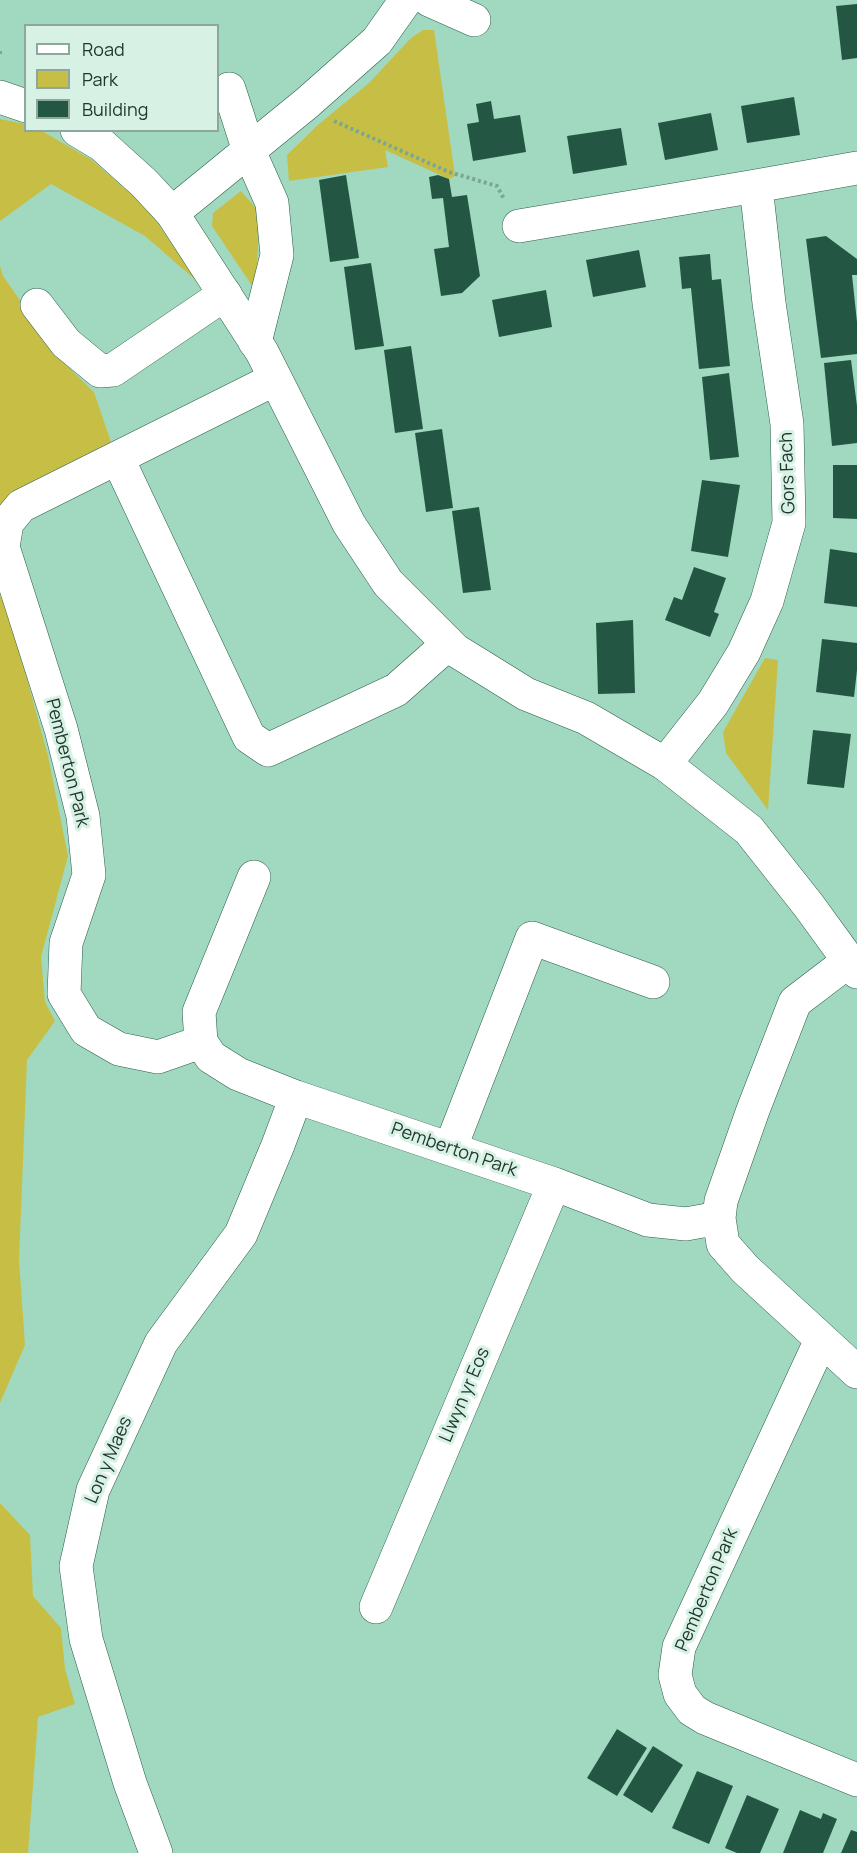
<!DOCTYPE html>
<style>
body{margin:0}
#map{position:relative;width:857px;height:1853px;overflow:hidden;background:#a1d8c0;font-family:Manrope,sans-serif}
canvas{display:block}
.legend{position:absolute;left:24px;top:24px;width:195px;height:108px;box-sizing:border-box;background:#d7f2e5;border:2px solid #8ea79c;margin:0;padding:8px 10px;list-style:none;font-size:18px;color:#21372e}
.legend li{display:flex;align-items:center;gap:12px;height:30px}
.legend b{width:30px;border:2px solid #8ea79c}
</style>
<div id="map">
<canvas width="857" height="1853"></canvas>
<ul class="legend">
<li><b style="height:8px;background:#fff"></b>Road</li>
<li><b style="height:16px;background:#c7bf45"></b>Park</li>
<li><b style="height:16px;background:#235743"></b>Building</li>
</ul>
</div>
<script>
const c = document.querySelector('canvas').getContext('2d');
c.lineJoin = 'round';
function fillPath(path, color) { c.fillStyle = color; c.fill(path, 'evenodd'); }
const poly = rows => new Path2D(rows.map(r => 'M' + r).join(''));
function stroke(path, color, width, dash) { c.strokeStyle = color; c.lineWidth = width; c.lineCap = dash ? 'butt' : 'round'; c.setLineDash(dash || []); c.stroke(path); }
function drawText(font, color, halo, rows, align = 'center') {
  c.font = font + ' Manrope,sans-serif'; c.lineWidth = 6; c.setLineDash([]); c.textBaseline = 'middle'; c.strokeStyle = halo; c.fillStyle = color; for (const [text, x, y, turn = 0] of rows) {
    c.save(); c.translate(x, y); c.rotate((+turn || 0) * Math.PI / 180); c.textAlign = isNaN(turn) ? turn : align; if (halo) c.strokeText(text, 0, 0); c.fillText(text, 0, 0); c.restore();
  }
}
fillPath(poly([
 [423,30,434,30,455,176,449,179,385,150,388,167,289,181,287,155,319,124,369,83,411,38],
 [0,119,25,124,26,130,42,131,92,160,148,209,199,283,145,236,51,184,0,221],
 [241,191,260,213,256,283,253,287,212,226,213,213],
 [0,266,3,276,65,364,94,392,112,445,0,513],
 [0,595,9,613,48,756,68,856,41,957,45,1002,55,1021,27,1060,19,1260,25,1345,0,1403],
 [765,658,778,660,768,810,726,753,723,732],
 [0,1503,30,1535,33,1596,61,1628,65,1669,75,1704,38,1717,28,1853,0,1853]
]), '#c7bf45');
fillPath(poly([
 [857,4,857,58,842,60,836,6],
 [794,97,800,135,747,143,741,106],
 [491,101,494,119,520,115,526,152,473,161,467,124,479,122,476,104],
 [711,113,718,150,665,160,658,123],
 [621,128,627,165,573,174,567,136],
 [346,175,359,258,330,262,319,180],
 [438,175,449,179,452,197,467,195,480,276,462,293,441,296,434,249,449,247,443,198,432,199,429,177],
 [826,236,857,259,857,275,852,275,857,322,857,354,821,358,806,239],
 [639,250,646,287,593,297,586,260],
 [710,254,712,280,721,279,730,366,699,369,691,288,682,289,679,257],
 [371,263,384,346,355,350,344,267],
 [546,290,552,327,499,337,492,300],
 [411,346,423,429,395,433,384,350],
 [851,360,857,406,857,443,832,446,824,363],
 [729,373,739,457,710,460,702,377],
 [442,429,453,508,426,512,415,433],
 [833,465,857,465,857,519,833,518],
 [702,480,740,485,728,557,691,551],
 [479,507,491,590,463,593,452,511],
 [830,549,857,553,857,607,824,603],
 [694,567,726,578,714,612,719,614,710,637,665,620,674,597,682,600],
 [633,620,635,693,598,694,596,623],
 [822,639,857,643,857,670,854,697,816,692],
 [813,730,851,734,844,788,807,784],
 [617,1729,647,1748,617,1796,587,1778],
 [653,1746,683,1765,652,1813,623,1795],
 [697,1771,733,1786,709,1844,672,1828],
 [747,1795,779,1809,760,1853,737,1853,725,1848],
 [800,1810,821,1819,823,1813,837,1819,823,1853,783,1853],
 [851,1830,857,1832,857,1853,841,1853]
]), '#235743');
const minor = poly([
 [429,0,474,20],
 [229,89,249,151,272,203,277,255,255,342],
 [172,213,307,103,377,41,406,0],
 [519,226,756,186],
 [37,305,66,343,100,371,113,370,225,294],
 [118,459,249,737,268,750,396,690,448,644],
 [665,764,713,703,744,652,767,601,789,523,787,424,769,303,756,186,857,168],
 [254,877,199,1012,201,1042,211,1057,238,1074,296,1097,554,1184,648,1220,686,1224,719,1218],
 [850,960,795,1002,753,1110,721,1201,719,1218,723,1244,745,1269,857,1372],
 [201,1042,158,1057,119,1049,86,1030,64,994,66,943,89,875,83,816,61,729,3,547,7,523,21,506,275,379],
 [450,1149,532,938,653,982],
 [821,1340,679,1647,675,1675,680,1694,692,1710,705,1718,857,1780],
 [376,1607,554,1184],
 [156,1853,130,1783,86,1639,76,1566,93,1490,161,1343,241,1234,278,1145,296,1097]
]);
const major = poly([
 [0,97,26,106],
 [77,130,102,145,144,183,172,213,262,352,349,524,388,583,455,650,526,694,586,718,665,764,749,830,809,906,857,972]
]);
stroke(minor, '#2a5e4a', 34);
stroke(major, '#2a5e4a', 34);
stroke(poly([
 [0,51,0,54],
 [334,121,449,172,497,186,504,199]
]), '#7aa793', 4, [3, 3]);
stroke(minor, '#fff', 33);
stroke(major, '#fff', 33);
drawText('18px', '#21372e', '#d7f2e5', [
 ["Gors Fach",788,473,-92],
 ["Pemberton Park",67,763,76],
 ["Pemberton Park",454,1150,19],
 ["Llwyn yr Eos",465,1395,-67],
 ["Lon y Maes",109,1460,-67],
 ["Pemberton Park",707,1590,-67]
]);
</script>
